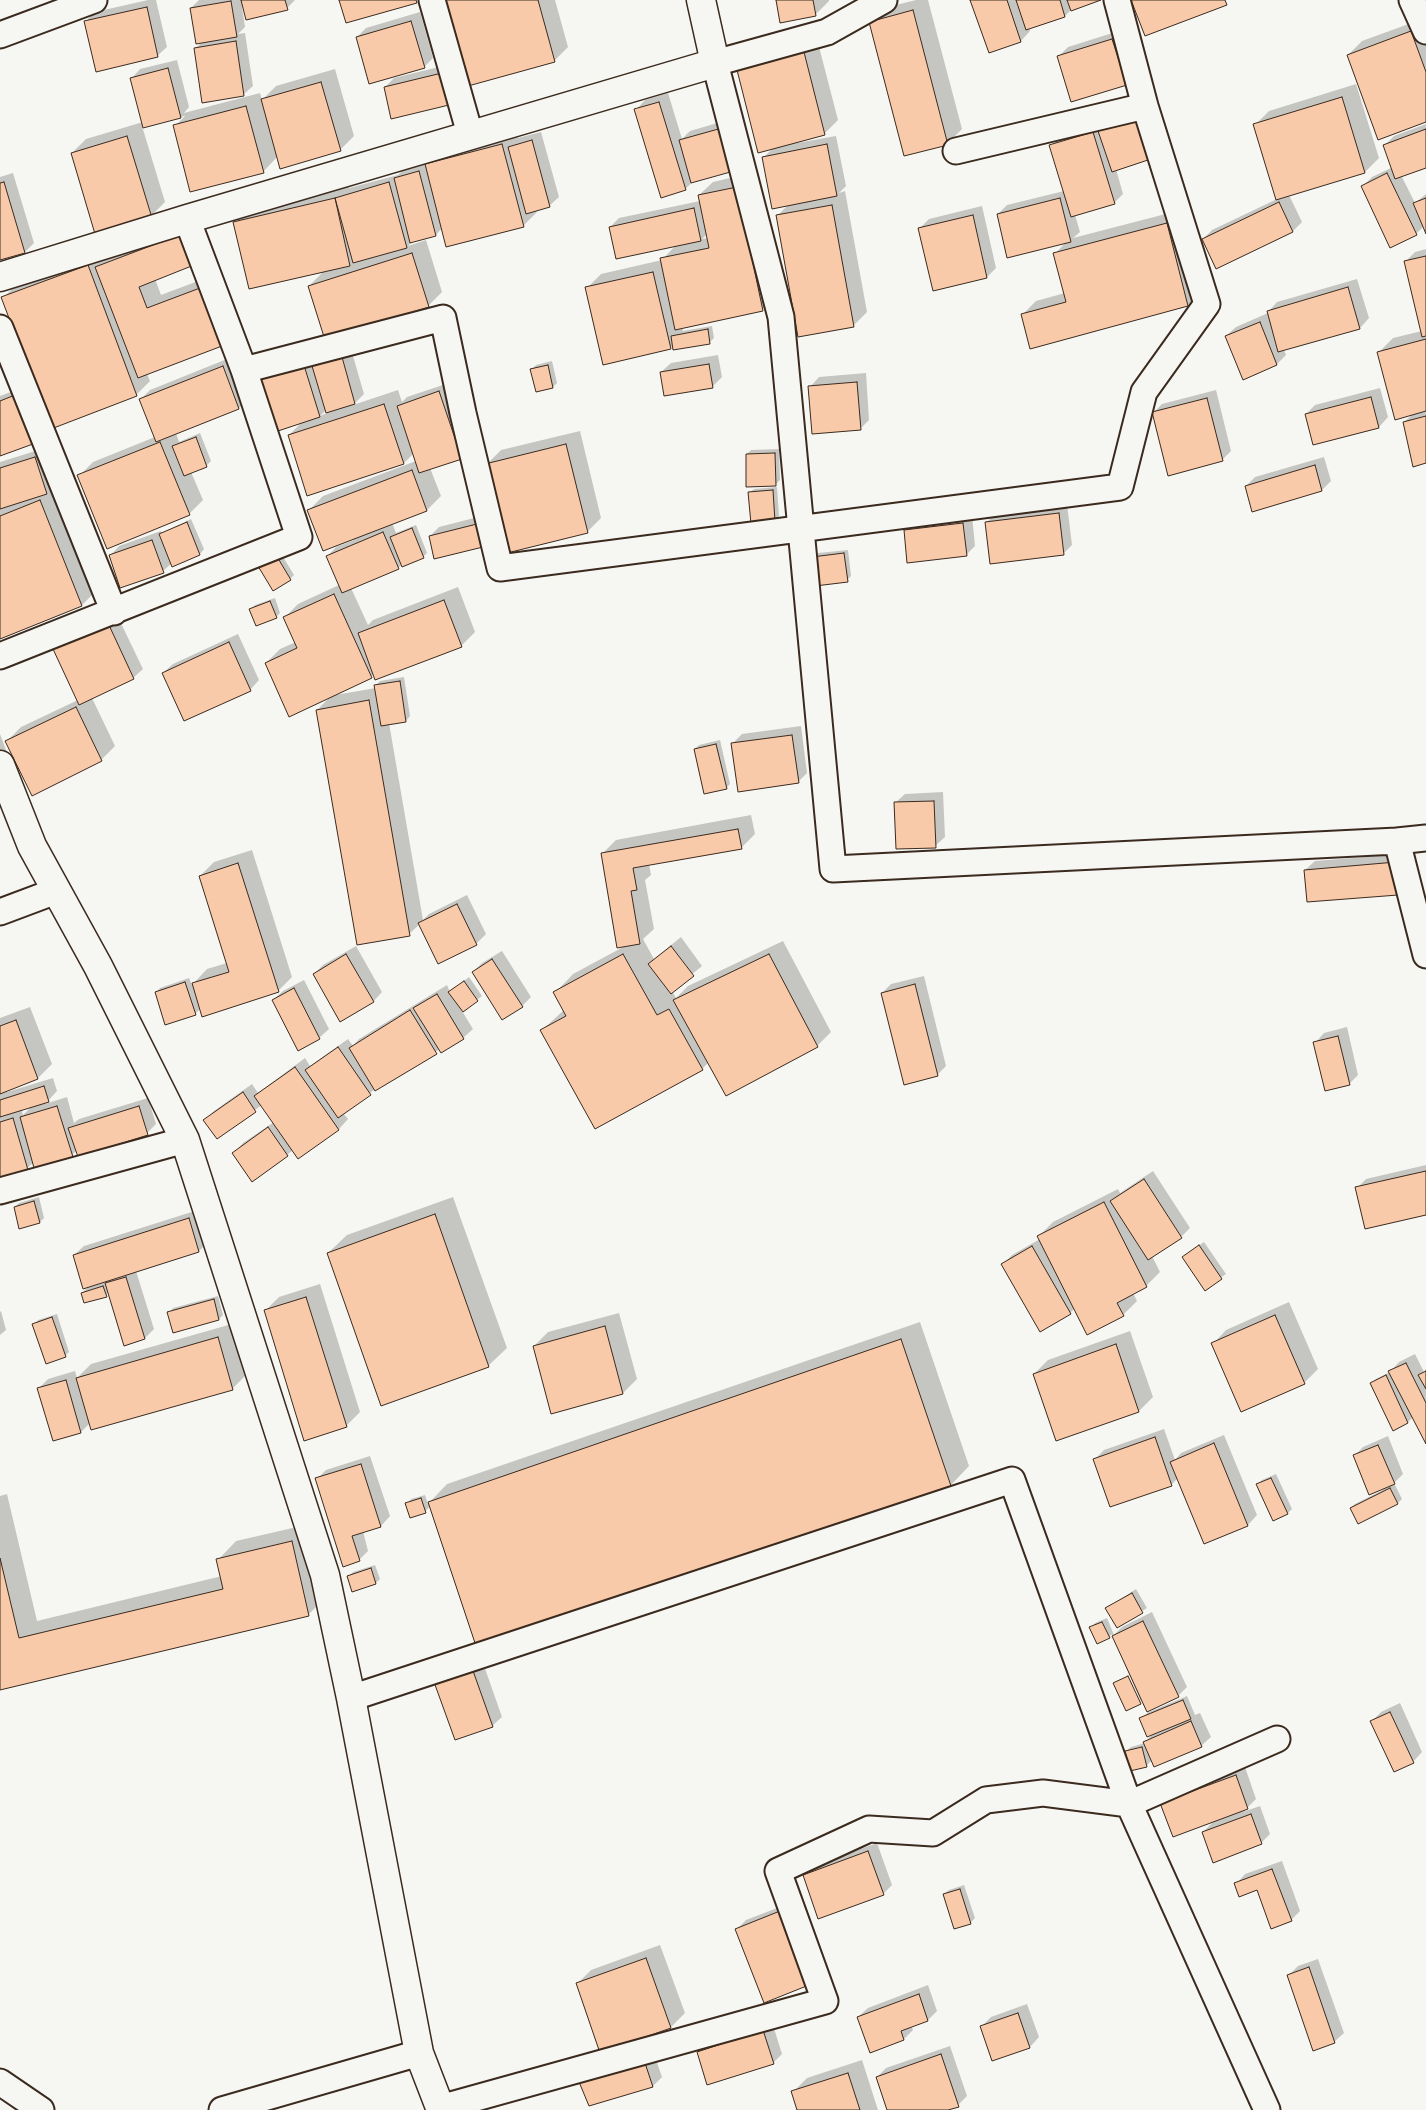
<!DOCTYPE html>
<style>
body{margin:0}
canvas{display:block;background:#f6f6f2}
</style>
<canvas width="1426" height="2110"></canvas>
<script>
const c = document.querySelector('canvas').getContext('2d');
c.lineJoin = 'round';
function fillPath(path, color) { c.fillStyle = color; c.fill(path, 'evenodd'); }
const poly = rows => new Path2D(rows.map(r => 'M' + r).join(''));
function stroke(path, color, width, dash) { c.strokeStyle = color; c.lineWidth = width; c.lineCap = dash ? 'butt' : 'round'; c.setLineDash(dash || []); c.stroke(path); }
fillPath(poly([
 [148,0,156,0,167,47,157,56,85,22,95,12],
 [199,0,295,0,287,8,242,7,245,27,238,34,245,33,253,86,243,95,195,49,202,42,191,8],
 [445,0,555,0,568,47,554,61],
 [777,0,829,0,829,1,815,15],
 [916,0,928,0,962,129,948,143,871,22,884,8],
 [972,0,1098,0,1071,10,1065,16,1029,28,1030,31,1021,41,990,52],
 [420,12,433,58,424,67,357,37,366,28],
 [1425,18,1426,22,1426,121,1348,55,1362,41],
 [1122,30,1126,84,1059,56,1068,47],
 [817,39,838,120,824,134,797,141,797,143,836,136,846,186,839,193,845,191,867,312,853,326,777,216,789,204,764,157,774,147,738,70,752,56],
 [177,60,189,107,184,113,260,93,262,100,276,86,335,69,354,136,340,150,278,156,263,172,175,126,185,116,142,126,165,202,151,216,72,153,86,139,143,122,131,79,140,69],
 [451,64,458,95,385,87,394,78],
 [1356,84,1379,158,1365,172,1289,195,1302,222,1293,231,1203,239,1212,230,1277,199,1255,125,1269,111],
 [668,93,682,139,690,131,731,119,694,181,685,189,636,110,645,100],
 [1144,110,1157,150,1148,159,1116,169,1123,194,1114,203,1075,215,1080,232,1073,238,1181,210,1202,291,1188,305,1022,315,1036,301,1065,293,1055,254,1066,242,998,214,1007,205,1064,191,1051,146,1060,136],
 [1426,124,1426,166,1401,175,1415,203,1426,194,1426,231,1424,226,1416,234,1362,187,1372,177,1393,167,1385,145,1394,136],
 [516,130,518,138,541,132,559,197,549,206,536,210,537,212,523,226,442,228,436,235,413,241,408,246,426,240,442,292,428,306,309,286,325,270,235,222,249,208,348,184,349,188,398,175,404,169,427,163,440,150],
 [13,173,34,243,25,252,0,259,0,177],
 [751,173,776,296,762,310,682,327,683,331,712,326,714,338,710,342,673,345,670,348,587,288,601,274,662,260,675,246,610,227,619,218,700,201,699,195,713,182],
 [707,234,708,238,702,239],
 [982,206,996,268,987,277,920,228,929,219],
 [196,221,155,279,161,295,214,275,147,374,150,381,136,395,3,298,17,284,102,252,105,260,111,254],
 [1426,249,1426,462,1404,422,1413,414,1379,352,1393,338,1422,331,1406,261,1415,252],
 [1357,279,1369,318,1360,328,1284,350,1286,355,1277,364,1226,336,1236,327,1268,313,1268,312,1277,302],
 [351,349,364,394,353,405,398,390,402,402,407,397,449,383,471,449,430,468,441,496,427,510,392,523,396,533,416,525,427,553,423,557,402,564,398,568,351,588,368,625,373,620,458,587,475,632,461,646,375,674,335,695,376,688,376,685,380,681,404,677,410,716,406,721,389,723,423,920,429,914,467,895,486,934,476,944,438,962,420,924,409,934,317,710,330,697,266,663,280,649,296,642,284,618,298,604,339,585,327,557,336,547,354,540,309,510,323,496,416,461,414,453,403,464,289,435,303,421,262,377,312,354,315,365,323,357],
 [326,410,327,413,320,416],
 [718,355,722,377,713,386,661,372,671,363],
 [232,357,248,399,239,408,176,433,179,442,200,433,211,461,207,465,191,472,203,500,189,514,79,476,93,462,155,437,140,400,150,390],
 [552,361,557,383,553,387,532,369,536,365],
 [866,373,869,420,860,429,810,387,819,377],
 [24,387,41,434,32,443,0,455,0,396],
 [1380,388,1388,417,1379,427,1306,414,1315,405],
 [1216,390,1231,451,1222,460,1153,413,1162,404],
 [580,431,601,518,587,532,487,464,501,450],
 [45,448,96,591,82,605,0,638,0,462],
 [779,449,780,480,775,485,747,454,751,450],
 [1324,457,1331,481,1322,490,1246,486,1255,477],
 [777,487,779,516,775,520,749,493,754,489],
 [1067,504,1072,545,1063,554,987,522,996,513],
 [490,514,435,557,430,536,439,527],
 [972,515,975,546,966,555,905,530,914,521],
 [191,519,204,549,200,554,173,565,172,563,163,571,110,556,119,546,161,531,162,533],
 [848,550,851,576,847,580,813,558,818,553],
 [280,552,294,575,290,579,259,566],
 [275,598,280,613,276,617,251,609,255,605],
 [117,615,143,669,133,678,92,698,115,746,101,760,7,741,21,727,78,700,55,649,64,640],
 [238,634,259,680,250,690,163,673,173,664],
 [801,726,807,773,798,782,733,743,742,734],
 [0,734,19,785,0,801],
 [720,740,730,784,726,788,695,749,699,745],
 [943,792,945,837,935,846,895,803,905,794],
 [751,815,755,834,741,848,649,864,651,875,645,880,654,929,643,939,654,959,681,937,702,966,672,991,676,998,688,986,783,941,831,1032,817,1046,709,1062,702,1069,542,1030,564,1010,555,993,573,974,625,946,602,854,616,840],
 [252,850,292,977,278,991,201,1008,195,1014,156,992,160,988,189,978,192,985,207,969,227,963,200,876,214,862],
 [1405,854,1407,884,1305,870,1315,861],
 [356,946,382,992,373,1002,314,974,323,965],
 [502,951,531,997,522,1006,473,972,482,963],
 [924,976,946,1066,937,1075,882,993,891,984],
 [469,977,482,996,462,1011,473,1029,463,1038,440,1049,374,1090,343,1113,348,1119,339,1129,298,1157,293,1150,287,1155,234,1153,243,1143,274,1122,262,1105,217,1137,205,1120,214,1111,252,1084,258,1093,305,1058,310,1066,348,1039,353,1046,359,1039,447,985,450,992],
 [304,980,329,1029,319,1038,273,1000,283,991],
 [30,1007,52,1064,38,1078,6,1090,7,1092,53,1078,57,1091,45,1104,67,1097,74,1123,79,1119,148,1098,156,1124,147,1133,77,1150,72,1155,34,1162,27,1168,0,1176,0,1018],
 [33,1105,23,1115,21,1109],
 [1347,1027,1358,1075,1349,1084,1315,1043,1324,1033],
 [1426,1165,1426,1214,1357,1188,1366,1179],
 [1153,1171,1190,1228,1181,1237,1152,1256,1160,1272,1146,1286,1133,1293,1137,1301,1123,1315,1075,1308,1070,1313,1003,1264,1012,1255,1040,1239,1039,1236,1053,1222,1118,1189,1120,1193],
 [39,1197,44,1218,40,1222,20,1227,15,1207,19,1203],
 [453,1197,507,1348,488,1366,328,1253,347,1235],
 [198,1210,208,1242,199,1251,136,1271,154,1329,145,1338,125,1344,109,1292,106,1295,82,1293,90,1285,74,1255,84,1246],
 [1204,1242,1226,1274,1205,1289,1188,1253],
 [320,1284,360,1412,346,1426,265,1311,279,1297],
 [218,1296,223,1315,219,1319,169,1313,173,1308],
 [1289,1302,1318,1369,1304,1383,1213,1344,1226,1330],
 [1,1311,6,1330,0,1335,0,1312],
 [619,1313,637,1379,623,1393,534,1346,548,1332],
 [57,1314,69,1352,65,1356,34,1325,38,1320],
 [920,1322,969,1466,951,1485,478,1647,430,1506,425,1512,407,1504,411,1499,425,1495,428,1504,447,1484],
 [232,1324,246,1375,232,1389,90,1423,81,1432,39,1388,48,1379,75,1371,77,1378,91,1364],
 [1130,1331,1153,1397,1139,1411,1034,1374,1048,1360],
 [1415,1354,1424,1372,1426,1369,1426,1442,1413,1417,1408,1422,1393,1429,1372,1383,1376,1379,1390,1372,1399,1362],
 [1164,1429,1175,1460,1181,1453,1224,1435,1257,1515,1248,1525,1205,1543,1178,1478,1171,1485,1095,1459,1104,1450],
 [1388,1436,1403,1474,1394,1483,1402,1499,1398,1503,1351,1508,1355,1504,1383,1490,1354,1456,1363,1447],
 [370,1456,390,1516,381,1526,363,1531,368,1551,359,1560,317,1479,326,1470],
 [1276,1474,1292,1509,1288,1513,1258,1485,1262,1480],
 [7,1494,37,1621,222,1576,218,1560,236,1541,310,1524,327,1596,309,1614,0,1688,0,1496],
 [375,1565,380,1579,376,1583,349,1576,353,1572],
 [1136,1589,1147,1608,1117,1626,1107,1608],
 [1152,1612,1187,1687,1178,1696,1148,1710,1149,1712,1187,1696,1195,1715,1200,1713,1211,1737,1201,1746,1152,1760,1146,1766,1126,1751,1131,1747,1145,1743,1153,1733,1141,1718,1149,1712,1143,1700,1141,1702,1112,1634,1109,1637,1091,1628,1095,1623,1107,1618,1114,1635,1122,1627],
 [482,1660,502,1717,492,1726,436,1682],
 [1400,1703,1422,1752,1413,1762,1372,1721,1381,1712],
 [1245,1767,1256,1799,1243,1812,1260,1806,1270,1834,1261,1843,1203,1832,1216,1819,1173,1835,1171,1794],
 [877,1843,892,1885,883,1894,804,1876,813,1866],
 [1282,1861,1300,1911,1291,1920,1258,1888,1236,1884,1245,1874],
 [964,1885,975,1918,970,1923,944,1894,949,1890],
 [790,1903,817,1975,737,1929,746,1920],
 [660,1945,685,2013,671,2027,601,2052,577,1984,591,1970],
 [1318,1959,1344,2033,1334,2042,1289,1975,1298,1966],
 [928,1985,937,2011,928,2020,911,2026,913,2030,904,2039,858,2017,868,2008],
 [1027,2004,1039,2037,1030,2047,993,2059,982,2026,991,2017],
 [772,2022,782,2054,773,2063,698,2052,707,2043],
 [950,2046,967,2096,958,2105,944,2110,888,2110,877,2077,886,2068],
 [653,2051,662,2077,653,2086,590,2105],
 [862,2060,878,2110,798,2110,793,2092,807,2078]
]), '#0003');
const building = poly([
 [241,0,285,0,288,10,246,20,241,0],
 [339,0,416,0,417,3,346,23,339,0],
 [444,0,538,0,555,62,468,86,444,0],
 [776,0,813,0,816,16,780,23,776,0],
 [970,0,1007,0,1021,42,989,53,970,0],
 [1016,0,1060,0,1065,17,1026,30,1016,0],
 [1067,0,1101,0,1071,11,1067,0],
 [1131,0,1225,0,1227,5,1145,36,1131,0],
 [231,1,237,37,196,44,190,8,231,1],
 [147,7,158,57,96,72,84,21,147,7],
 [913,10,948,145,904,156,869,22,913,10],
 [411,21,425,68,369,84,356,37,411,21],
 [1411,31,1426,72,1426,122,1378,140,1347,55,1411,31],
 [1112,39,1127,85,1071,102,1057,56,1112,39],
 [236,41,244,96,202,103,194,48,236,41],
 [804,52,825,135,758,153,737,70,804,52],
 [168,68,181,118,143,128,130,78,168,68],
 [442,73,449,105,391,119,384,87,442,73],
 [321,82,341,151,280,169,261,99,321,82],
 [1342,97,1365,173,1276,200,1253,124,1342,97],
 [659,102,686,190,661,198,634,109,659,102],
 [246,106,264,173,190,192,173,125,246,106],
 [1135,118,1148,160,1112,172,1098,131,1135,118],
 [722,128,734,171,691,183,679,140,722,128],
 [1426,129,1426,168,1395,179,1383,145,1426,129],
 [1093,132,1115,204,1071,217,1049,145,1093,132],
 [127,136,152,218,95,234,71,153,127,136],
 [532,140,550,207,526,214,508,147,532,140],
 [502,144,524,227,446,247,425,164,502,144],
 [827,144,837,196,772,209,762,157,827,144],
 [419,171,436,236,410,243,394,178,419,171],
 [1387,173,1417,235,1390,248,1361,186,1387,173],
 [4,182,25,253,0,260,0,183,4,182],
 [389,182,407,248,353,263,335,198,389,182],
 [737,187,763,311,675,330,660,258,709,248,698,195,737,187],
 [335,198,350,266,249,289,233,222,335,198],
 [1060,198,1071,242,1007,258,997,214,1060,198],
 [1426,198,1426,234,1413,203,1426,198],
 [1279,202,1293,232,1216,269,1202,239,1279,202],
 [832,205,854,327,798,337,776,215,832,205],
 [694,208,701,241,616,259,609,227,694,208],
 [973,215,987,278,933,291,918,228,973,215],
 [1167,223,1188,306,1030,349,1021,314,1066,302,1053,253,1167,223],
 [182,234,194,265,139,287,147,308,200,288,222,346,138,378,95,267,182,234],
 [412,253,429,307,325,340,308,286,412,253],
 [1426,256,1426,336,1422,337,1404,261,1426,256],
 [88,265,137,396,51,429,1,297,88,265],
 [653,272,671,349,603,365,585,287,653,272],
 [1348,287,1360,329,1278,352,1267,311,1348,287],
 [1260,322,1277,365,1243,380,1225,336,1260,322],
 [708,329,710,344,673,350,671,336,708,329],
 [1426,339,1426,411,1395,420,1377,352,1426,339],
 [342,357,355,404,326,413,312,366,342,357],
 [303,362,320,417,278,431,260,377,303,362],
 [709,364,713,388,664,396,660,372,709,364],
 [548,365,553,388,536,392,530,369,548,365],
 [223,366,239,409,156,442,139,399,223,366],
 [857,382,861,430,812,434,808,386,857,382],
 [439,391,462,459,419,473,397,406,439,391],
 [15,395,33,444,0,456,0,401,15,395],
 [1371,397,1379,428,1313,445,1305,414,1371,397],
 [1207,398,1223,461,1168,476,1152,412,1207,398],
 [384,404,404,464,307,496,288,435,384,404],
 [1426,416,1426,463,1413,467,1403,422,1426,416],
 [196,437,207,467,184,476,172,446,196,437],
 [160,442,190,515,107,549,77,475,160,442],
 [566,444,588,533,507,553,485,464,566,444],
 [775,453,776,486,746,487,746,454,775,453],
 [35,457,47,494,0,509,0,468,35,457],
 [1315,465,1322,491,1252,512,1245,486,1315,465],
 [412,470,427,511,323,551,307,510,412,470],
 [773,490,775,522,751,524,748,492,773,490],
 [40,500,82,606,0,639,0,516,40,500],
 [1059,513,1064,555,990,564,985,522,1059,513],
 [187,522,200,555,172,567,159,534,187,522],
 [481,523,487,546,434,559,429,536,481,523],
 [963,523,967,556,907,563,904,530,963,523],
 [412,528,424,558,402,567,390,537,412,528],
 [383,532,399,569,342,593,326,556,383,532],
 [152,540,164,573,120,588,109,555,152,540],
 [844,553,848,582,815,586,812,557,844,553],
 [276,555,291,580,273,591,258,566,276,555],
 [334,594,372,678,289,717,265,663,297,648,283,617,334,594],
 [444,600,462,647,375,680,358,633,444,600],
 [270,601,277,618,256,626,249,609,270,601],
 [108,623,134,679,79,705,53,649,108,623],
 [229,642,251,691,184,721,162,673,229,642],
 [400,681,406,722,381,726,374,685,400,681],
 [369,700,410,936,357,945,316,710,369,700],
 [76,707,102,761,32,796,5,741,76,707],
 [792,735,799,783,738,792,731,743,792,735],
 [716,744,727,789,704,794,694,749,716,744],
 [934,801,936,848,896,849,894,802,934,801],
 [738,829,742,849,633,868,637,890,631,891,640,944,617,948,601,853,738,829],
 [1396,862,1398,895,1307,902,1304,870,1396,862],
 [238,863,279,992,202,1017,192,983,229,972,199,876,238,863],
 [457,904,477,945,438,964,418,923,457,904],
 [671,946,694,976,671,994,648,964,671,946],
 [346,954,374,1002,340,1022,313,974,346,954],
 [623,954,657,1015,669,1009,703,1070,595,1129,540,1030,566,1016,553,992,623,954],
 [769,954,818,1047,726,1096,673,1000,769,954],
 [492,959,523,1007,502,1020,472,972,492,959],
 [464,981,478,1001,463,1012,448,992,464,981],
 [185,982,196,1015,165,1025,155,992,185,982],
 [915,984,938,1076,904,1085,881,993,915,984],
 [294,988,320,1039,298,1051,272,1000,294,988],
 [437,994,464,1039,441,1053,413,1008,437,994],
 [410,1010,437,1054,375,1091,349,1048,410,1010],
 [16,1020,38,1079,0,1094,0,1026,16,1020],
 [1338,1036,1350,1085,1325,1091,1313,1042,1338,1036],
 [338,1047,371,1095,338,1118,305,1070,338,1047],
 [295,1067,339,1130,298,1159,254,1096,295,1067],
 [44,1086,49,1102,0,1117,0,1100,44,1086],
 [243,1092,256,1112,217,1139,203,1120,243,1092],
 [57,1106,73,1157,34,1168,20,1117,57,1106],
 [139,1106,148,1135,78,1157,68,1128,139,1106],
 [13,1118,28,1170,0,1178,0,1122,13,1118],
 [268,1127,288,1156,252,1182,232,1153,268,1127],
 [1426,1171,1426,1215,1365,1229,1355,1187,1426,1171],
 [1144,1179,1182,1238,1148,1260,1110,1201,1144,1179],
 [34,1201,40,1223,19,1229,14,1207,34,1201],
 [1104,1202,1147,1287,1117,1303,1124,1316,1087,1335,1037,1236,1104,1202],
 [435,1214,489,1367,381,1406,327,1253,435,1214],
 [189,1218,199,1252,83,1289,73,1255,189,1218],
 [1199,1245,1222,1279,1205,1291,1182,1257,1199,1245],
 [1032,1246,1071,1314,1040,1332,1001,1264,1032,1246],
 [126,1277,145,1339,124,1346,105,1283,126,1277],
 [103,1286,107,1297,84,1303,81,1293,103,1286],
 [306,1297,347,1427,304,1441,264,1310,306,1297],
 [214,1299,219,1320,173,1333,167,1312,214,1299],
 [1275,1315,1305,1384,1241,1412,1211,1343,1275,1315],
 [52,1317,66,1357,46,1364,32,1324,52,1317],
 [605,1326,623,1394,551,1414,533,1346,605,1326],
 [218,1337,233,1390,91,1430,76,1378,218,1337],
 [901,1339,951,1486,477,1649,428,1502,901,1339],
 [1116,1344,1139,1412,1056,1441,1033,1374,1116,1344],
 [1406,1363,1426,1403,1426,1444,1388,1371,1406,1363],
 [1426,1371,1426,1389,1418,1375,1426,1371],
 [1386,1375,1408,1423,1393,1431,1370,1383,1386,1375],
 [66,1380,81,1433,53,1441,37,1388,66,1380],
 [1155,1437,1172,1486,1110,1507,1093,1459,1155,1437],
 [1214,1443,1248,1526,1204,1544,1170,1462,1214,1443],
 [1378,1445,1395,1484,1369,1495,1353,1455,1378,1445],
 [361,1464,381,1527,352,1536,360,1561,343,1567,315,1478,361,1464],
 [1271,1478,1288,1514,1273,1521,1256,1484,1271,1478],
 [1390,1488,1398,1504,1358,1524,1350,1508,1390,1488],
 [421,1498,426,1513,410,1518,405,1503,421,1498],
 [292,1541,309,1616,0,1690,0,1558,19,1638,223,1589,216,1559,292,1541],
 [371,1568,376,1584,352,1592,347,1576,371,1568],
 [1132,1593,1143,1613,1117,1628,1105,1608,1132,1593],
 [1143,1621,1179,1697,1147,1712,1112,1636,1143,1621],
 [1102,1622,1110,1638,1097,1644,1089,1627,1102,1622],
 [472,1668,493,1727,455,1740,434,1682,472,1668],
 [1128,1676,1141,1704,1126,1711,1113,1683,1128,1676],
 [1183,1700,1191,1719,1147,1737,1139,1718,1183,1700],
 [1390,1712,1414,1763,1394,1772,1370,1721,1390,1712],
 [1191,1721,1202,1747,1154,1767,1143,1742,1191,1721],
 [1142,1747,1147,1767,1130,1771,1125,1751,1142,1747],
 [1236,1775,1248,1809,1173,1837,1160,1803,1236,1775],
 [1251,1814,1262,1844,1213,1863,1202,1832,1251,1814],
 [868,1851,884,1895,818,1919,803,1875,868,1851],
 [1272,1869,1292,1921,1271,1929,1257,1890,1239,1897,1234,1883,1272,1869],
 [960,1889,971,1924,954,1929,943,1894,960,1889],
 [780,1911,809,1985,764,2003,735,1929,780,1911],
 [646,1958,671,2028,600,2053,576,1983,646,1958],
 [1309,1967,1335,2043,1313,2051,1287,1975,1309,1967],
 [919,1994,928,2021,901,2031,904,2040,870,2053,857,2017,919,1994],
 [1018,2013,1030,2048,992,2061,980,2026,1018,2013],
 [763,2030,774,2064,707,2085,697,2052,763,2030],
 [941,2054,959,2107,948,2110,887,2110,876,2077,941,2054],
 [644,2060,653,2087,589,2106,577,2077,644,2060],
 [848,2073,860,2110,797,2110,791,2091,848,2073]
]);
fillPath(building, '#f9caa9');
stroke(building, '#3b2a1e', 1);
const minor = poly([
 [432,0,470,134],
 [884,0,827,32,715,63,781,317,833,869,1397,841,1426,955],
 [1412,0,1426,31],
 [0,35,94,0],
 [956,151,1145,106],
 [0,328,114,612],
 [244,370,443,318,463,413,500,568,1120,487,1144,392,1207,304,1145,106,1117,0],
 [0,656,299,537,244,370,187,219],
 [1397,841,1426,838],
 [0,912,56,891],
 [0,1191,185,1140],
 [351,1698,1012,1480,1129,1804,1267,2110],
 [0,2082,41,2110],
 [440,2108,825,2001,778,1871,869,1829,933,1833,986,1800,1043,1793,1129,1804,1277,1739],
 [222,2110,419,2053]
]);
const tertiary = poly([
 [0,277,187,219,715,63,701,0],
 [0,765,32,846,98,966,185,1140,325,1575,351,1698,419,2053,441,2110]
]);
stroke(minor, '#3b2a1e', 29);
stroke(tertiary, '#3b2a1e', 31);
stroke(minor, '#f6f6f2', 25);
stroke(tertiary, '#f6f6f2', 28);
</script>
